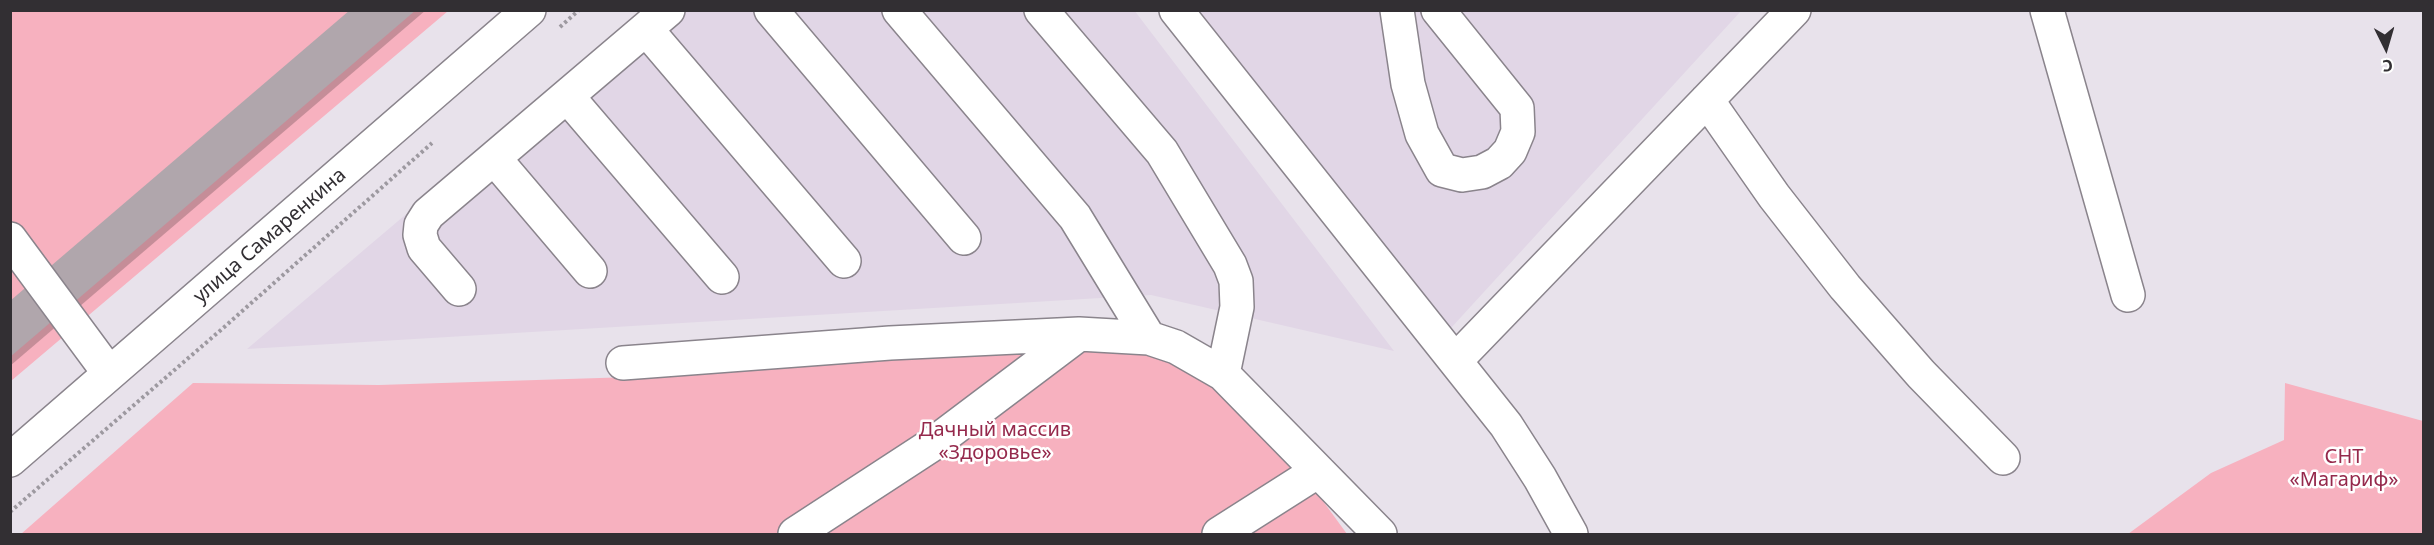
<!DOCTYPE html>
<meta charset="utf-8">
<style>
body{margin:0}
#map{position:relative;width:2434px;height:545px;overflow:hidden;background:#e8e2eb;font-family:"Noto Sans",sans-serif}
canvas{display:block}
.frame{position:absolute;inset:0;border:12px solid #322f33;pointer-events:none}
.north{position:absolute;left:2356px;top:18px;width:60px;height:60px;-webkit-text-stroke:4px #fff;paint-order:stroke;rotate:175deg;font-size:16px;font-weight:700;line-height:24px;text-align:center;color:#322f33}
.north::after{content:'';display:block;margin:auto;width:21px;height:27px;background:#322f33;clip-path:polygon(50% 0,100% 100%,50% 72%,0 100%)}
</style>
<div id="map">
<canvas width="2434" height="545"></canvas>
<div class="frame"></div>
<div class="north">С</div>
</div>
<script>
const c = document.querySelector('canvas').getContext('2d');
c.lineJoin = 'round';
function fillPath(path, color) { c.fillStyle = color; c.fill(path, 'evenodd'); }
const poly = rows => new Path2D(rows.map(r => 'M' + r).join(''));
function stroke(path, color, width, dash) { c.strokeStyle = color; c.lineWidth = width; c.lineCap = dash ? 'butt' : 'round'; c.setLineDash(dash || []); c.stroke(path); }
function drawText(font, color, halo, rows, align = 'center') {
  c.font = font + ' "Noto Sans",sans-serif'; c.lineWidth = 5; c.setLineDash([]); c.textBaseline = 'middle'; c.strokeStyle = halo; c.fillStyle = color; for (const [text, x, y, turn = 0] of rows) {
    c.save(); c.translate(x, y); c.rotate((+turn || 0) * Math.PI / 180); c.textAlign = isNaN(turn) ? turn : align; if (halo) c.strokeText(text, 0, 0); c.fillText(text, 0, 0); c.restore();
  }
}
fillPath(poly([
 [1134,10,1394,351,1151,295,247,349,646,11],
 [1190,11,1741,11,1451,328]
]), '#e1d6e6');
fillPath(poly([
 [11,11,448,11,11,381],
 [967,347,1134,350,1189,369,1226,392,1277,438,1347,534,21,534,193,383,379,385,631,377],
 [2285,383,2423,421,2423,534,2128,534,2211,473,2284,440]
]), '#f7b1bf');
fillPath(poly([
 [353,10,426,10,10,366,10,303]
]), '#0003');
fillPath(poly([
 [350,10,416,10,10,357,10,301]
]), '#b0a6ac');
const minor = poly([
 [771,10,964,238],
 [899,10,1075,217,1149,338],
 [1041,10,1162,152,1230,265,1236,281,1237,307,1223,374],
 [1176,10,1506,425,1540,478,1571,534],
 [1397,10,1408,84,1422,134,1442,170,1462,175,1482,172,1499,163,1510,151,1518,132,1517,108,1438,10],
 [2047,10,2128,295],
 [646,29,844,261],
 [567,96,722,277],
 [1707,100,1774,196,1845,287,1921,374,2003,458],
 [10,239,109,373],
 [590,271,494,158,668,10],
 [459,289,424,248,420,235,421,225,428,214,494,158],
 [1456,360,1794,10],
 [623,363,890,343,1079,334,1149,338,1176,347,1223,374,1380,534],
 [795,534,933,444,1079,334],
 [1219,534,1318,471]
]);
const major = poly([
 [10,460,529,10]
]);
stroke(minor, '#8a848c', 36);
stroke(major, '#8a848c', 36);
stroke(poly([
 [560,27,579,10],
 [10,512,222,329,432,143]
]), '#9d99a0', 4, [3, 3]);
stroke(minor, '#fff', 33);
stroke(major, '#fff', 33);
drawText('20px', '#322f33', '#fff', [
 ["улица Самаренкина",270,236,-41]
]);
drawText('20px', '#95294c', '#fff', [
 ["Дачный массив",995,430],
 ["«Здоровье»",995,453],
 ["СНТ",2344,457],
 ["«Магариф»",2344,480]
]);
</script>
